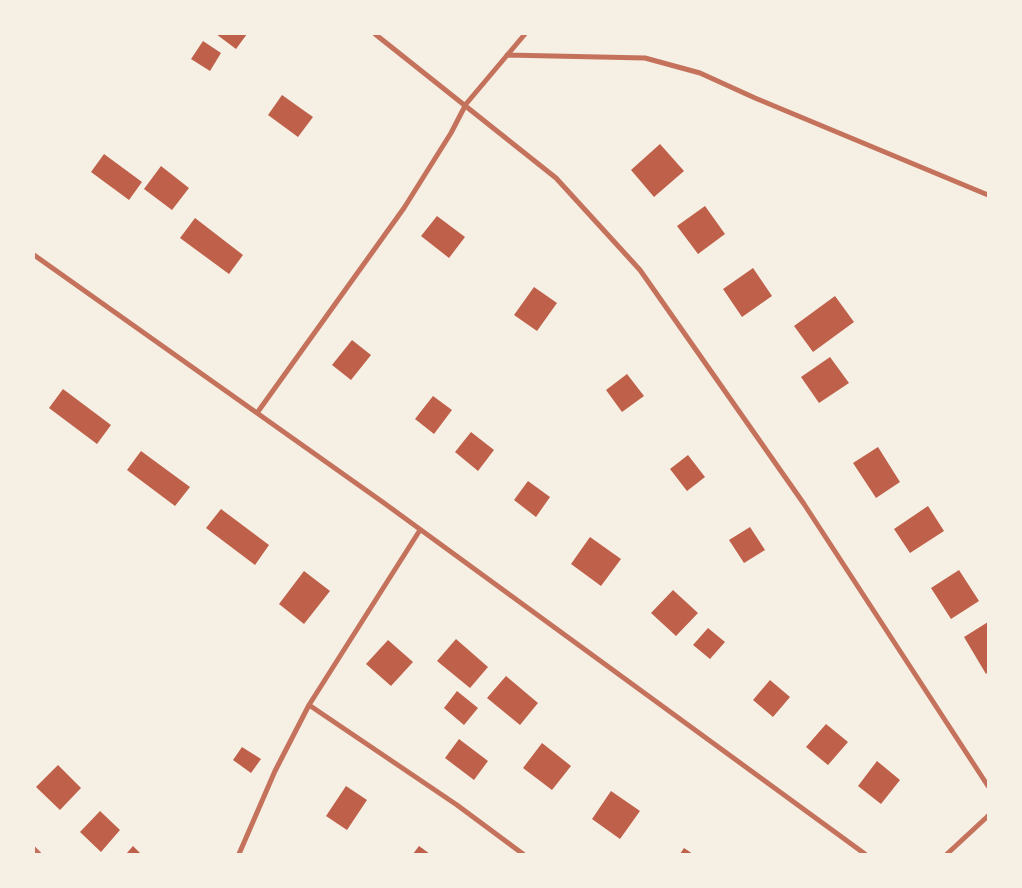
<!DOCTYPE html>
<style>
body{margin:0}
#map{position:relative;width:1022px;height:888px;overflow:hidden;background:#f6efe4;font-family:Montserrat,sans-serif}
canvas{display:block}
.frame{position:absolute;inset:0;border:35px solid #f6efe4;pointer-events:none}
</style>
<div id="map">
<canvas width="1022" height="888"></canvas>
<div class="frame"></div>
</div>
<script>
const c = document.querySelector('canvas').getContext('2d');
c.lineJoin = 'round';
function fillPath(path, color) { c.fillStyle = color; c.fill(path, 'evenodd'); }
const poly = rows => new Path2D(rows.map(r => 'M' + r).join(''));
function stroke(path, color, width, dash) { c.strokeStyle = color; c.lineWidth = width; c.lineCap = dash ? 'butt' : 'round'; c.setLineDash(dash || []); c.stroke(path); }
fillPath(poly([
 [216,34,247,34,236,49],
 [203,41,221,53,210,71,191,59],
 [282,95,313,117,298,137,268,115],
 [660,144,684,171,654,197,631,170],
 [104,154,142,182,129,200,91,172],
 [161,166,189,188,172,210,144,189],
 [705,206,725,234,698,254,677,226],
 [437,216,465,237,449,258,421,236],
 [195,218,243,255,229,274,180,238],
 [753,268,772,296,742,317,723,289],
 [534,287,557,303,537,331,514,315],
 [835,296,854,322,813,352,794,326],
 [352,340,371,355,351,380,332,365],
 [830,357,849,383,819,403,801,377],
 [627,374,644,396,622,412,606,390],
 [63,389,111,425,97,444,49,408],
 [433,396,452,410,434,434,415,419],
 [471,432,494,450,478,471,455,452],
 [878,447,900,482,876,498,853,463],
 [141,451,190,487,175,506,127,470],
 [688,455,705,477,687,491,670,469],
 [528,481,550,497,536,517,514,500],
 [928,506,944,531,910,553,894,529],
 [221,509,269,545,255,565,206,528],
 [750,527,765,550,744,563,729,540],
 [590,537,621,559,601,586,571,564],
 [959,570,979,601,951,619,931,588],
 [304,571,330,591,304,624,279,604],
 [673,590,698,613,676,636,651,613],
 [988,622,988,672,986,674,964,637],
 [708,628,725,642,710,659,693,645],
 [456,639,488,667,470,688,437,661],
 [388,640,413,662,391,686,366,664],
 [506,676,538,703,520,725,487,698],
 [770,680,790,697,773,717,753,700],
 [457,691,478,708,464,725,444,708],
 [826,724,848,742,828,765,806,747],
 [459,739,488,761,474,780,445,758],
 [542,743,571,766,552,790,523,768],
 [242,747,261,759,251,773,233,760],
 [877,761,900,780,881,804,858,786],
 [58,765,81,788,60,810,36,787],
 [346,786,367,800,347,830,326,816],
 [611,791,640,811,620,839,592,819],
 [100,811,120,830,101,852,80,832],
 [133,846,141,854,126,854],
 [419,846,430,854,413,854],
 [684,848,693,854,680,854]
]), '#bf614a');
stroke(poly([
 [375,34,556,178,640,270,804,504,988,786],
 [507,55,645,58,700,73,755,98,988,195],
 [34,255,384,503,865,854],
 [257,413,404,208,451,133,466,104,525,34],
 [309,705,457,805,523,854],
 [34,849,39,854],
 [239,854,275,771,309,705,420,530],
 [947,854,988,816]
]), '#c5725c', 5);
</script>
